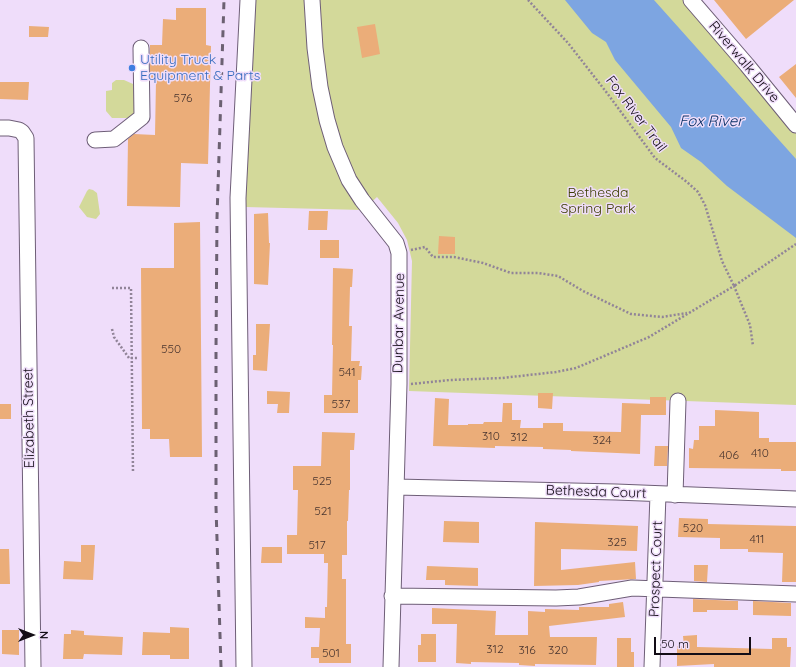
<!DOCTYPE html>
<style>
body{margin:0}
#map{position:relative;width:796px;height:667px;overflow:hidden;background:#efddfa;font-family:Quicksand,sans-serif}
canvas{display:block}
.north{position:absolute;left:12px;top:615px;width:40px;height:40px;-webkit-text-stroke:3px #efddfa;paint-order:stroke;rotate:90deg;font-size:11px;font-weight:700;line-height:16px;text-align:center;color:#130d16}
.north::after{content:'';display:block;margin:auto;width:14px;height:18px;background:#130d16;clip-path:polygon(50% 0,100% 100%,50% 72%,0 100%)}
.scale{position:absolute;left:654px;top:637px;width:97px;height:18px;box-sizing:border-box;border:2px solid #130d16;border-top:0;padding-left:5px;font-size:12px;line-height:14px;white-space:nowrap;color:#130d16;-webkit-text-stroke:3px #efddfa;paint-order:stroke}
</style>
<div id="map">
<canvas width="796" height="667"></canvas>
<div class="north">N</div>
<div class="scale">50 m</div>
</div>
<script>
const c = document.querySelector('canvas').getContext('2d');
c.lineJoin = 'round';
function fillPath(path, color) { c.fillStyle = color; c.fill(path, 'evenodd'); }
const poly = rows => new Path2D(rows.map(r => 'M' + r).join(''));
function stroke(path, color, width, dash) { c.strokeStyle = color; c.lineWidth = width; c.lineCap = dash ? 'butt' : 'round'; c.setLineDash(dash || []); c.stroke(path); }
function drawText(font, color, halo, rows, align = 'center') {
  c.font = font + ' Quicksand,sans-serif'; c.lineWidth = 3; c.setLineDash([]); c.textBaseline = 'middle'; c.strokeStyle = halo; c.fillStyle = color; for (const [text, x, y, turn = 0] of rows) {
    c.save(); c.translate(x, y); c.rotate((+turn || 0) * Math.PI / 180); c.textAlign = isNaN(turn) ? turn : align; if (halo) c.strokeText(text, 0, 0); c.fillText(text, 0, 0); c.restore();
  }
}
fillPath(poly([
 [255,0,684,0,796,131,796,405,409,391,412,261,407,240,398,223,377,197,363,210,245,207],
 [116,80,124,80,133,84,139,111,133,118,112,118,106,111,106,91,112,90,112,83],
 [89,189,93,190,97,193,100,214,96,219,87,217,79,207,87,191]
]), '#d3d99a');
fillPath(poly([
 [565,0,654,0,796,159,796,238,727,186,701,162,681,148,671,127,615,60,606,42,592,33]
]), '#7da5e1');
fillPath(poly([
 [714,0,794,0,746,39],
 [176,8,206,8,206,45,211,46,208,164,181,163,180,207,127,206,128,139,134,134,155,135,156,81,150,80,150,45,162,45,163,19,176,20],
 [375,24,380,54,362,58,357,27],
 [29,26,49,27,48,37,29,37],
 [796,64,796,98,779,77],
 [0,82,29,82,28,100,0,99],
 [309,211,328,211,327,230,308,230],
 [268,213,269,243,270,243,268,285,254,284,254,214],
 [200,222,202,457,170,457,169,439,150,439,150,429,142,429,141,268,174,268,174,223],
 [439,236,455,237,455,254,438,254],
 [320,240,339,240,339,258,320,258],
 [333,268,353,269,352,287,350,287,349,326,352,326,351,361,360,361,359,366,362,366,361,380,358,380,358,413,324,413,324,395,332,395,333,345,332,345],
 [256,324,270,324,267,371,253,370,253,355,256,355],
 [267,391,290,392,289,413,277,413,278,404,267,404],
 [538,393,553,393,552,409,538,408],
 [650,397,666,397,666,415,641,415,640,454,571,451,571,450,543,449,543,447,495,446,495,448,433,446,435,398,449,399,448,425,468,425,468,424,483,424,484,422,502,422,503,403,512,403,512,420,521,420,520,428,543,428,543,423,563,423,563,431,621,432,622,403,650,404],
 [0,404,11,404,11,419,0,419],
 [715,410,759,412,759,438,769,438,769,442,796,442,796,471,781,471,781,469,689,468,689,448,693,449,694,440,699,440,699,426,715,426],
 [322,432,355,433,354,450,350,450,350,490,349,490,348,521,347,521,347,555,342,555,342,579,346,579,346,644,351,644,351,663,319,663,319,658,311,658,311,647,319,647,320,628,305,628,305,617,325,618,325,607,327,607,328,563,324,563,324,554,287,554,287,535,297,535,298,490,293,490,293,466,321,466],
 [655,446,668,446,667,466,654,466],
 [679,518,708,519,708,524,796,526,796,582,782,582,783,553,748,552,748,549,720,549,720,538,678,537],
 [444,521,479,522,479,543,443,542],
 [535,522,638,526,637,551,561,549,561,570,635,562,636,579,599,581,599,582,578,585,534,586],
 [81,545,95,545,93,580,63,579,64,561,81,562],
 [262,547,282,547,282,563,261,563],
 [0,549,9,549,10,584,0,584],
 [694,565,708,565,707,582,694,581],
 [427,566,478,568,478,586,445,585,445,580,426,580],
 [693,599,738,601,738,610,707,610,707,612,693,612],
 [753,601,791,603,791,616,753,615],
 [623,602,625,617,549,626,550,637,597,637,596,665,535,664,535,666,519,665,519,663,471,662,471,664,456,663,457,624,432,624,432,608,496,611,495,635,528,635,528,611,545,612,545,609,579,610,579,607,609,607,609,604],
 [170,627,189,628,189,659,170,659,170,655,142,655,143,632,170,633],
 [2,630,19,630,19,655,2,654],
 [71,630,84,631,84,635,123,637,122,655,84,654,83,659,63,659,64,634,71,634],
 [421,634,436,634,436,662,418,662,418,645,421,645],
 [697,635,697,647,735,648,772,649,772,638,787,638,787,647,791,647,790,667,714,667,714,664,677,666,677,646,684,646,683,636],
 [617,638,631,638,631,652,634,652,634,667,617,667]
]), '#ebad79');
const minor = poly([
 [312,0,315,48,320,87,327,120,335,147,349,180,362,200,396,243,399,253,399,384,391,667],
 [691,0,747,65,796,125],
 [0,128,9,128,19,130,22,132,26,138,33,667],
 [95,140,114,139,142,117,141,48],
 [396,487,616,492,796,499],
 [675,495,678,401],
 [392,596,556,598,579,597,632,588,796,594],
 [244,667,238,198,248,0],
 [652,667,658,494]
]);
stroke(minor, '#6e5e77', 17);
stroke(poly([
 [528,0,568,43,607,93,655,158,687,182,698,192,705,205,722,261,734,286,796,244],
 [411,250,425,247,433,257,454,257,483,263,511,273,538,273,558,276,583,291,631,314,662,317,687,313],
 [112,288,131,288,133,473],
 [112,329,114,337,129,358,137,358],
 [411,384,450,380,502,378,556,372,576,368,649,337,734,286,750,325,753,346]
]), '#918498', 2.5, [2, 2]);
stroke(minor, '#fff', 15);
stroke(poly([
 [221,667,216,507,216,350,217,218,224,0]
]), '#6c6172', 3, [7, 7]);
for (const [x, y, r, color] of [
 [132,68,4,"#3f7fe0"]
]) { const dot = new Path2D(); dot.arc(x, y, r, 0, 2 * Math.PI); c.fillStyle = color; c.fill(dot); stroke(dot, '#efddfa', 1.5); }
drawText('12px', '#49352f', null, [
 ["576",183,98],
 ["550",171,349],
 ["541",347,372],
 ["537",341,404],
 ["310",491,436],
 ["312",519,437],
 ["324",602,440],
 ["410",760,453],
 ["406",729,455],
 ["525",322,481],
 ["521",323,511],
 ["520",693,528],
 ["411",757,539],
 ["325",617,542],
 ["517",317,545],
 ["312",495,649],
 ["316",527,650],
 ["320",558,650],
 ["501",331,653]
]);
drawText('14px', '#366cbe', '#efddfa', [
 ["Utility Truck",140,60],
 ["Equipment & Parts",140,76]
], 'left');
drawText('14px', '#130d16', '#efddfa', [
 ["Riverwalk Drive",744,62,50],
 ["Fox River Trail",636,114,53],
 ["Dunbar Avenue",399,323,-89],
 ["Elizabeth Street",29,418,-91],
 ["Bethesda Court",596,492,2],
 ["Prospect Court",656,569,-88]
]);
drawText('14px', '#3c3e01', '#efddfa', [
 ["Bethesda",598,193],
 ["Spring Park",598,209]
]);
drawText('italic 15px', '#093066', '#efddfa', [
 ["Fox River",711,121]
]);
</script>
